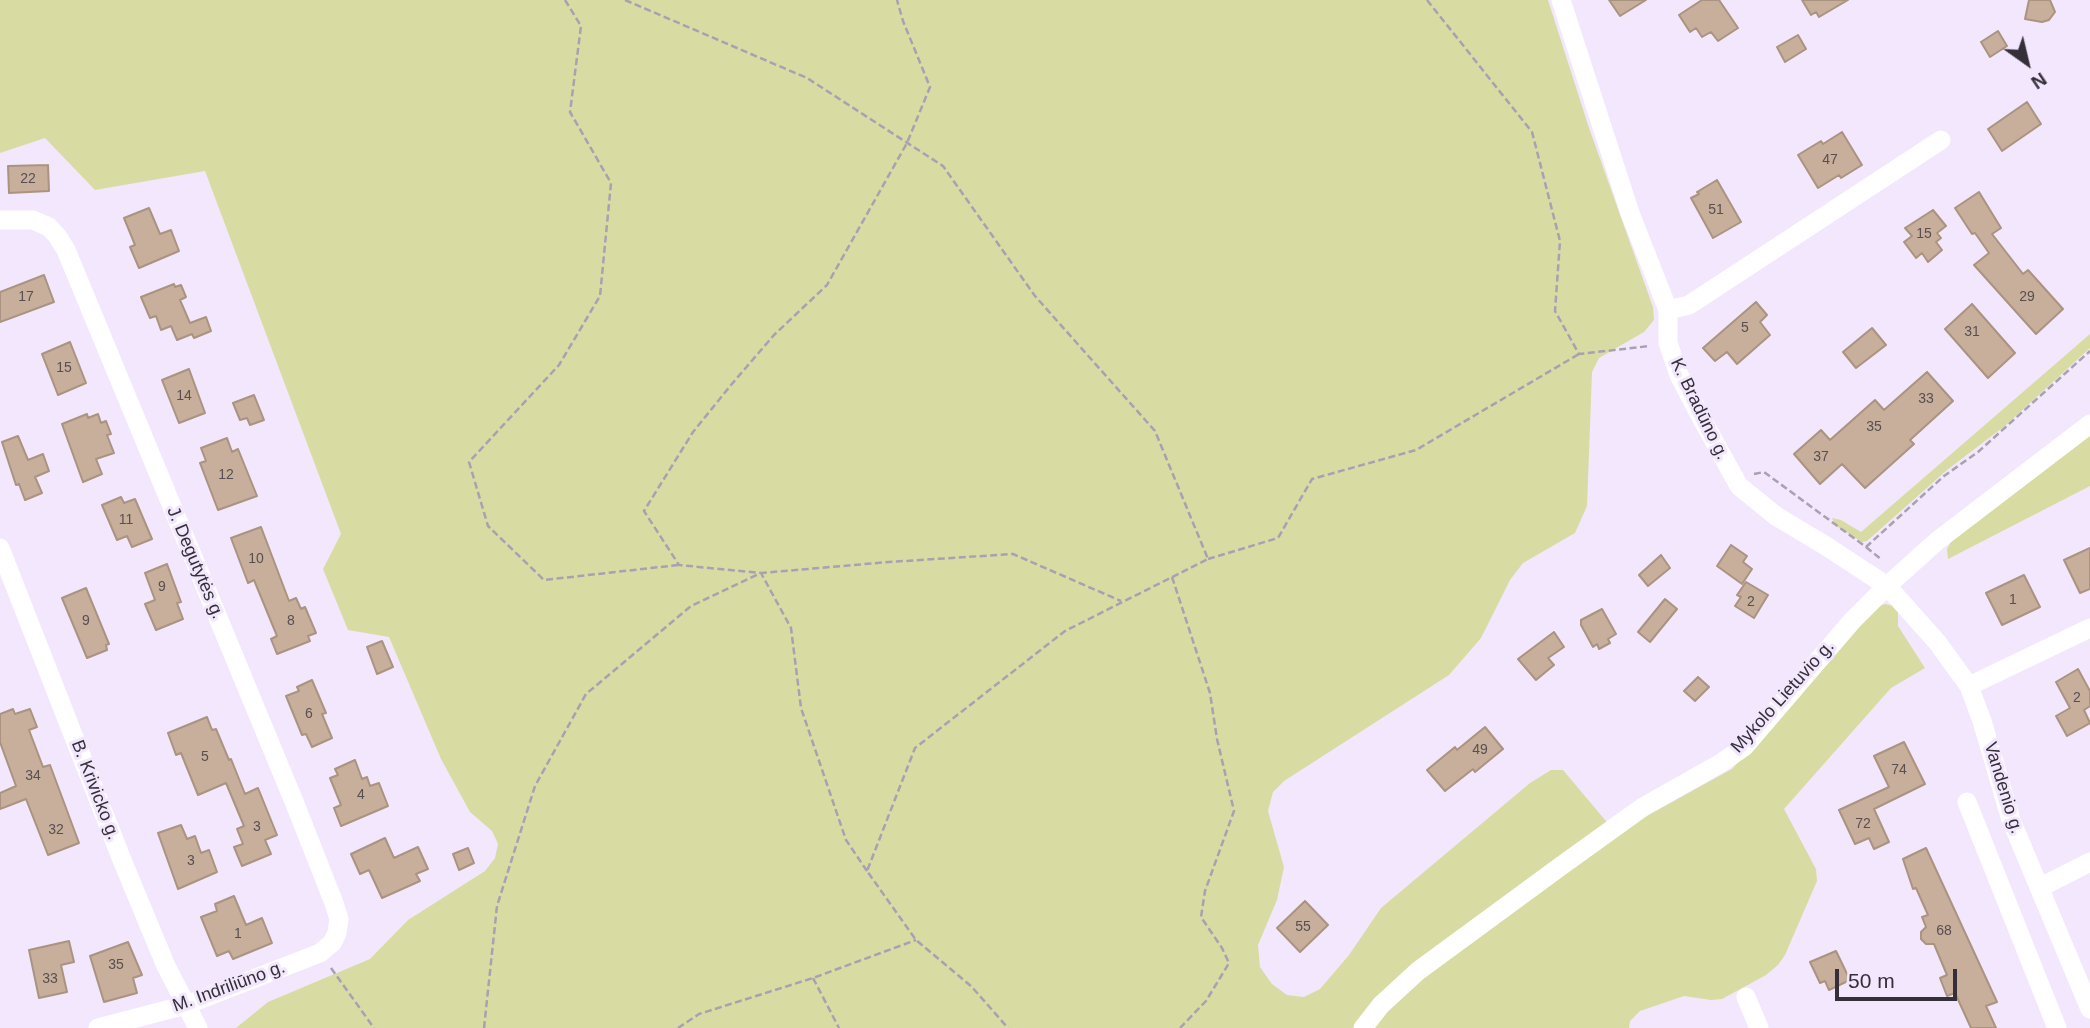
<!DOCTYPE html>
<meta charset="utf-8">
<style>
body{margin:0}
#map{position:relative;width:2090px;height:1028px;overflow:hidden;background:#f2e7fd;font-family:Arial,sans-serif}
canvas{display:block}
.north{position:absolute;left:1992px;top:28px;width:70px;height:70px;-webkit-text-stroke:5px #f2e7fd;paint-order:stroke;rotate:146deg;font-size:19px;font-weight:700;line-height:28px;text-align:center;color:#342f39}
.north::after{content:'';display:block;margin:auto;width:24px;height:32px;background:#342f39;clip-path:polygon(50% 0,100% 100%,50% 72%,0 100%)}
.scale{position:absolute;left:1835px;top:969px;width:122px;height:32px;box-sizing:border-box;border:4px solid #342f39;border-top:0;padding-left:9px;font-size:21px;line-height:24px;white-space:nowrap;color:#342f39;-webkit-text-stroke:5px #f2e7fd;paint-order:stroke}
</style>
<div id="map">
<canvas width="2090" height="1028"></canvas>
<div class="north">N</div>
<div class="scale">50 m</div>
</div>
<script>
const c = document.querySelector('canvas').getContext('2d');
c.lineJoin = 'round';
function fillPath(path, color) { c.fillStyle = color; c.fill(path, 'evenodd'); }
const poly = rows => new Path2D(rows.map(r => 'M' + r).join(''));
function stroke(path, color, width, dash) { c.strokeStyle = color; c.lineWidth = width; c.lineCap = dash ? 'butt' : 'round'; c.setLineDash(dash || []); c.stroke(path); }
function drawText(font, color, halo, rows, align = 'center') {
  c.font = font + ' Arial,sans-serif'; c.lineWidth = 6; c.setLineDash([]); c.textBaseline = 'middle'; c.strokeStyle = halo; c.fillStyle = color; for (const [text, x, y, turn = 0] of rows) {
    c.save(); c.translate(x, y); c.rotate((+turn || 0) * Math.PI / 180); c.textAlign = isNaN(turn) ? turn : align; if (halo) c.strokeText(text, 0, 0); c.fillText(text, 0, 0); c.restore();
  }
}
fillPath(poly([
 [0,0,1548,0,1589,128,1653,307,1654,320,1644,332,1599,358,1592,372,1587,506,1575,533,1523,563,1510,580,1481,638,1449,675,1284,781,1273,792,1268,811,1284,867,1277,900,1258,945,1260,967,1272,984,1287,995,1304,997,1320,989,1349,955,1381,908,1530,783,1551,770,1563,770,1616,833,1732,769,1877,607,1885,604,1898,607,1898,626,1925,668,1891,688,1784,809,1816,869,1817,881,1785,955,1778,965,1766,975,1722,999,1711,1000,1684,996,1640,1011,1630,1021,1629,1028,236,1028,268,1002,370,959,408,920,485,871,495,858,498,844,492,831,470,812,441,759,389,637,348,630,323,569,341,534,205,171,95,190,45,138,0,153],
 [2090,334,2090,348,2006,425,1947,470,1867,541,1862,542,1836,526,1832,518,1841,520,1861,532],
 [2090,433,2090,486,1948,559,1947,549,1952,540]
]), '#d8dca2');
const building = poly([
 [1609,0,1646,0,1620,16,1609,0],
 [1702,0,1719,0,1738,28,1718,41,1711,32,1702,37,1696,28,1690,32,1679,15,1702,0],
 [1802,0,1848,0,1819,17,1816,12,1811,15,1802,0],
 [2029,0,2050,0,2055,12,2049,20,2042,22,2025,19,2029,0],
 [1998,31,2007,46,1990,57,1981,42,1998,31],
 [1798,35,1806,49,1785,62,1777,47,1798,35],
 [2027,102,2041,124,2002,151,1988,129,2027,102],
 [1842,132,1862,165,1841,178,1839,175,1818,188,1798,155,1821,141,1823,144,1842,132],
 [48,165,49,191,9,193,8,166,48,165],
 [1717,180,1741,222,1713,238,1691,198,1699,194,1697,192,1717,180],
 [1979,192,2001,228,1992,234,2023,274,2028,270,2063,309,2036,334,1974,265,1989,253,1975,233,1972,234,1955,208,1979,192],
 [149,208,160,234,171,230,179,251,139,268,130,247,135,245,124,218,149,208],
 [1933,210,1946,226,1937,233,1941,238,1936,242,1942,250,1928,262,1922,253,1916,258,1904,242,1912,236,1905,228,1933,210],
 [44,275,54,302,0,322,0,292,44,275],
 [174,284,175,287,181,285,186,297,180,300,190,323,206,317,211,331,194,338,192,334,177,340,171,326,161,330,156,316,150,318,141,297,174,284],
 [1756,302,1767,315,1760,322,1770,335,1737,364,1727,352,1715,361,1703,348,1756,302],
 [1972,304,2015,353,1988,378,1945,329,1972,304],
 [1872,328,1886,345,1856,368,1843,352,1872,328],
 [70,342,86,383,58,395,42,354,70,342],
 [189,369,205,413,179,423,162,380,189,369],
 [1927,372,1953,401,1910,440,1914,444,1865,488,1842,464,1820,484,1794,454,1821,430,1830,440,1875,400,1884,410,1927,372],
 [254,395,264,420,250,425,247,418,240,420,233,403,254,395],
 [87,414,88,418,98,414,101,423,106,421,111,434,107,435,114,453,96,459,102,474,83,482,62,424,87,414],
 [18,436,28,460,43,454,49,471,35,477,42,493,25,500,19,484,16,485,2,442,18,436],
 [227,438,232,452,238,449,257,496,218,510,200,463,206,461,201,448,227,438],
 [121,497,124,503,135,499,152,539,132,547,127,536,117,540,102,505,121,497],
 [261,527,289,601,296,598,301,609,305,607,316,633,308,636,310,641,277,654,271,639,277,636,254,580,248,583,231,538,261,527],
 [1731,545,1747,556,1743,562,1752,569,1742,584,1717,566,1731,545],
 [2090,548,2090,589,2080,593,2064,560,2090,548],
 [1661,555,1670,568,1648,586,1639,575,1661,555],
 [167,564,181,602,177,603,183,619,156,630,145,604,155,600,145,573,167,564],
 [2024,575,2040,607,2002,625,1986,593,2024,575],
 [1746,582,1768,595,1754,618,1735,606,1741,597,1737,595,1746,582],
 [86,588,109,644,106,645,107,650,87,658,62,598,86,588],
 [1665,599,1677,609,1650,642,1638,632,1665,599],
 [1602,609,1616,634,1608,639,1610,643,1599,649,1597,644,1593,647,1581,625,1581,620,1602,609],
 [1554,632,1564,647,1548,658,1554,665,1536,680,1518,659,1554,632],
 [382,641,393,667,377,674,367,647,382,641],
 [2078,669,2090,691,2090,706,2084,710,2090,723,2067,736,2056,716,2070,708,2056,682,2078,669],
 [1698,677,1709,687,1695,701,1684,691,1698,677],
 [312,680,326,713,322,714,332,738,312,747,306,734,302,735,286,696,299,691,297,687,312,680],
 [13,709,15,714,30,709,37,727,29,730,43,767,50,765,79,843,48,855,26,799,0,809,0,793,16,786,0,742,0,714,13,709],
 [207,717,212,730,216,729,229,760,231,759,245,794,258,788,277,835,265,840,271,854,242,866,234,847,243,844,237,829,244,826,226,783,198,795,181,753,176,755,168,733,207,717],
 [1485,727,1503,749,1475,772,1473,769,1445,791,1427,770,1455,747,1457,750,1485,727],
 [1904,742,1925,784,1874,809,1889,842,1874,849,1869,838,1855,844,1839,810,1889,787,1874,756,1904,742],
 [355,760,362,779,367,777,370,786,379,783,388,806,341,826,334,808,341,805,330,778,338,775,335,769,355,760],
 [181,825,187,839,195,836,201,853,209,850,217,872,178,889,158,833,181,825],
 [385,838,394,858,418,847,428,869,416,874,420,881,382,898,369,870,360,874,351,854,385,838],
 [468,848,474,863,459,870,453,854,468,848],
 [1926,848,1997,1002,1986,1006,1996,1028,1971,1028,1955,993,1947,996,1940,978,1947,975,1934,944,1926,944,1921,939,1921,932,1926,927,1922,917,1928,915,1916,888,1913,889,1903,859,1926,848],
 [234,896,246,925,262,918,272,943,233,959,229,951,217,956,201,917,217,911,215,904,234,896],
 [1305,901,1328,925,1300,952,1277,928,1305,901],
 [69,941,74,962,61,965,67,992,39,998,29,950,69,941],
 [128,942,142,975,133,978,137,993,104,1002,90,956,128,942],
 [1836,951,1850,980,1829,990,1825,981,1820,983,1810,962,1836,951]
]);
fillPath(building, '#c7af9b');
stroke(building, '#aa9380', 2);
stroke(poly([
 [565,0,581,26,570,112,611,183,600,296,559,365,469,462,488,526,544,580,678,565],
 [625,0,807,78,943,166,1035,296,1155,431,1208,559,1065,631,915,748,867,871,916,940,971,986,1008,1028],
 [1427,0,1532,132,1560,241,1555,311,1579,354,1650,346],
 [1754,474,1764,472,1866,547,1944,476,1978,452,2090,351],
 [1866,547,1882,560],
 [1208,559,1278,538,1312,479,1416,450,1579,354],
 [1172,577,1210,693,1217,739,1234,811,1205,891,1201,917,1222,948,1229,963,1206,1001,1180,1028],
 [867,871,846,840,801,708,791,628,761,573,679,565,644,511,693,432,731,385,774,335,827,285,907,143,930,87,903,21,897,0],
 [331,968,374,1028],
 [813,978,839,1028],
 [484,1028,497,906,535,786,586,694,691,606,761,573,889,562,1013,554,1121,601],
 [678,1028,699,1014,813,978,916,940]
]), '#a9a0b2', 2.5, [7, 3.5]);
stroke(poly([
 [1561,0,1630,213,1668,310,1668,343,1679,375,1703,421,1739,486,1776,516,1826,546,1887,586,1937,642,1969,686,1982,721,2011,820,2090,1009],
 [0,220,33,220,49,227,58,237,66,250,295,804,334,903,339,919,337,933,332,943,320,953,186,1005,98,1028],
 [1668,310,1689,305,1941,140],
 [0,548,122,860,166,966,198,1028],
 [1969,686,2090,628],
 [1967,802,2057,1028],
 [2039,888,2090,862],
 [1746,997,1759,1028],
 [1363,1028,1381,1005,1418,971,1561,866,1643,807,1721,763,1744,747,1852,621,1887,586,1937,541,2090,424]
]), '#fff', 19);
drawText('14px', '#594f52', null, [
 ["47",1830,160],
 ["22",28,179],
 ["51",1716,210],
 ["15",1924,234],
 ["17",26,297],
 ["29",2027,297],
 ["5",1745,328],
 ["31",1972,332],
 ["15",64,368],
 ["14",184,396],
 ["33",1926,399],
 ["35",1874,427],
 ["37",1821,457],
 ["12",226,475],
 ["11",126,520],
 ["10",256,559],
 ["9",162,587],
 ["1",2013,600],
 ["2",1751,602],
 ["9",86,621],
 ["8",291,621],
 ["2",2077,698],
 ["6",309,714],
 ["49",1480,750],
 ["5",205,757],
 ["74",1899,770],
 ["34",33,776],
 ["4",361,795],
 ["72",1863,824],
 ["3",257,827],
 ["32",56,830],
 ["3",191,861],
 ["55",1303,927],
 ["68",1944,931],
 ["1",238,934],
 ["35",116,965],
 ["33",50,979]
]);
drawText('18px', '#342f39', '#f2e7fd', [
 ["K. Bradūno g.",1699,409,64],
 ["J. Degutytės g.",195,563,67],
 ["Mykolo Lietuvio g.",1783,697,-48],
 ["Vandenio g.",2003,788,73],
 ["B. Krivicko g.",95,790,69],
 ["M. Indriliūno g.",229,987,-20]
]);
</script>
